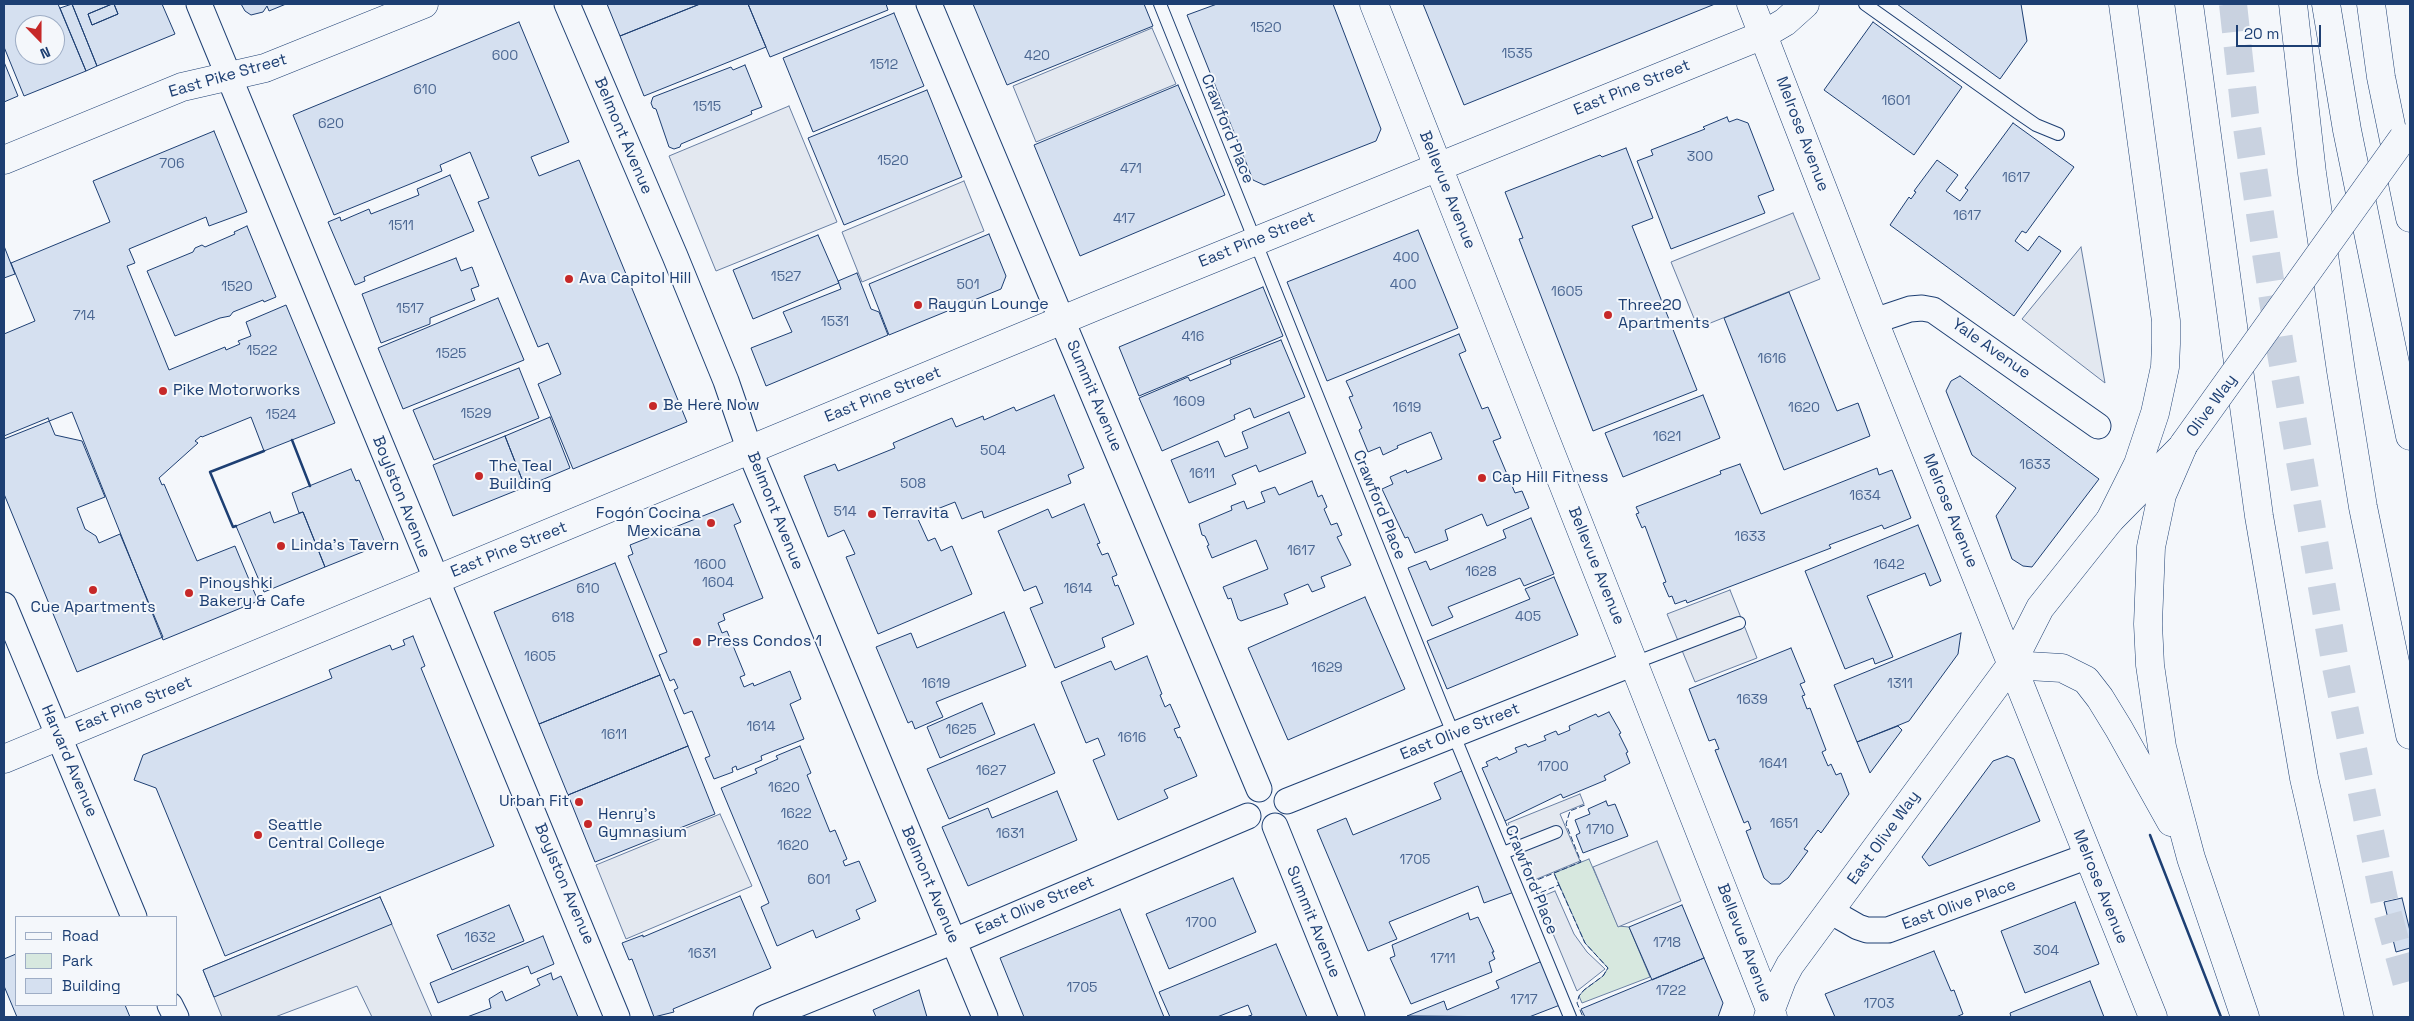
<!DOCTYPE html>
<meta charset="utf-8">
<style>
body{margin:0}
#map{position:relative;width:2414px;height:1021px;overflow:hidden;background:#f4f7fb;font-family:"Space Grotesk",sans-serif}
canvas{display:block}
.frame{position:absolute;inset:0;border:5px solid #1d3f73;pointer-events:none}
.legend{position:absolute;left:15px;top:916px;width:162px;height:90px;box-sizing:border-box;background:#f4f7fb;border:1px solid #9eadc5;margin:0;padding:6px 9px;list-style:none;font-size:15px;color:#1d3f73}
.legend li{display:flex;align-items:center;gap:10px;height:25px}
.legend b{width:25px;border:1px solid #9eadc5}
.north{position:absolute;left:15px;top:15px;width:50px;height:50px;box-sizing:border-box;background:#f4f7fb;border:1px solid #9eadc5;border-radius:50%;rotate:158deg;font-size:14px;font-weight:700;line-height:20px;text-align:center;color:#1d3f73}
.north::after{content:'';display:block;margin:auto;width:18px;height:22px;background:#c62828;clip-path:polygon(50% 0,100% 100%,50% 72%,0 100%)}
.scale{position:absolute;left:2236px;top:25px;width:85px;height:22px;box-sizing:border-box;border:2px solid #1d3f73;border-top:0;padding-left:6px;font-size:15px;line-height:18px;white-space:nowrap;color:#1d3f73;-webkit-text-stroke:4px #f4f7fb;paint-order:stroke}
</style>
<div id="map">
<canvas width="2414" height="1021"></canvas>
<div class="frame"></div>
<ul class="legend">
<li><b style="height:6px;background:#f4f7fb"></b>Road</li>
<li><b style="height:14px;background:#d7e8df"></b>Park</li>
<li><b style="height:14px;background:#d5e0f0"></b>Building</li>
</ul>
<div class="north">N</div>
<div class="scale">20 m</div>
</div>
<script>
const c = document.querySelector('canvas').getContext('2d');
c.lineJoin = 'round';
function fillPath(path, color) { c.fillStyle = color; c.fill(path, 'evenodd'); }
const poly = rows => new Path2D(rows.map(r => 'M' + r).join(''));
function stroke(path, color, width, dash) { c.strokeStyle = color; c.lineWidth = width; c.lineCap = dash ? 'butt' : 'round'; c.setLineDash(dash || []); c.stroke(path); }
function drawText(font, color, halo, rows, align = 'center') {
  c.font = font + ' "Space Grotesk",sans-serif'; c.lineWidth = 4; c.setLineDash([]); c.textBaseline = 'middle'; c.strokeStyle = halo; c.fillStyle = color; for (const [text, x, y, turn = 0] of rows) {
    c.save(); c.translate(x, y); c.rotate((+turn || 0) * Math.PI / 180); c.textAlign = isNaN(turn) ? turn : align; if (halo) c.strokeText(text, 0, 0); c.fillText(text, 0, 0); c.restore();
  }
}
const green = poly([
 [1589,859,1618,926,1629,927,1650,977,1582,1003,1579,996,1584,990,1603,976,1608,968,1585,943,1554,873,1589,859]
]);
fillPath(green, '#d7e8df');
stroke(green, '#687fa3', 1);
const parking = poly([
 [1152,28,1176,84,1036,142,1013,86,1152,28],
 [789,106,837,222,716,271,669,156,789,106],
 [964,181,984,231,862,282,842,232,964,181],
 [1793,213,1820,279,1698,328,1671,262,1793,213],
 [2081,247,2105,383,2022,319,2081,247],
 [1730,590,1757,658,1695,682,1667,614,1730,590],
 [1580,794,1584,804,1560,814,1580,861,1532,881,1508,823,1580,794],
 [720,814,752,886,626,939,596,865,720,814],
 [1657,841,1681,901,1618,927,1593,867,1657,841],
 [1555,891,1574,934,1587,952,1605,969,1577,991,1538,898,1555,891],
 [380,897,432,1017,372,1017,357,986,275,1017,222,1017,203,970,380,897]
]);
fillPath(parking, '#e3e8f0');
stroke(parking, '#687fa3', 1);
const building = poly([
 [4,4,58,4,86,71,24,96,4,47,4,4],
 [25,25,55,25,55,55,25,55,25,25],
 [72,4,112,4,88,14,92,25,118,14,114,4,162,4,175,34,97,66,72,4],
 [72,4,97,66,86,71,60,8,72,4],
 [112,4,114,4,118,14,92,25,88,14,112,4],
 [241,4,286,4,269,11,267,6,263,12,251,15,245,11,241,4],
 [607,4,700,4,620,36,607,4],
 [700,4,748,4,766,47,644,96,620,36,700,4],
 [748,4,886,4,888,10,770,57,748,4],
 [973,4,1144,4,1153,26,1007,85,973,4],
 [1217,4,1333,4,1381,129,1376,141,1264,185,1253,180,1187,15,1217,4],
 [1423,4,1715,4,1464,105,1423,4],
 [1897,4,2021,4,2027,41,2000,79,1897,4],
 [894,13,924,86,813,132,783,58,894,13],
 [519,22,569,142,531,157,539,176,579,160,687,422,573,469,538,384,561,374,548,343,538,347,478,202,489,198,470,152,440,165,442,171,334,215,293,115,519,22],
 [1873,22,1962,87,1914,155,1824,90,1873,22],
 [4,62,18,96,4,102,4,62],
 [745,65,762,107,751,111,752,114,681,144,680,147,674,149,669,147,656,109,653,108,651,103,653,97,731,67,733,70,745,65],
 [1178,85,1225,195,1080,256,1034,145,1178,85],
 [927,90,962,177,844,225,808,138,927,90],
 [1727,117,1729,122,1737,119,1748,123,1774,190,1758,196,1765,213,1671,249,1637,161,1653,155,1651,150,1705,129,1703,127,1727,117],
 [2013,123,2074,167,2026,233,2022,231,2015,241,2028,251,2039,236,2061,251,2014,316,1890,225,1909,197,1911,199,1916,192,1914,191,1937,160,1958,175,1946,191,1960,201,1968,190,1965,188,2013,123],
 [214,131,247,212,209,226,206,217,129,249,135,263,127,266,169,370,225,347,226,350,240,344,238,341,251,336,246,322,286,305,335,423,264,451,251,417,202,437,201,436,195,441,198,443,159,478,162,485,164,484,197,561,235,546,258,601,163,640,72,412,4,439,4,334,35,321,11,263,110,222,93,181,214,131],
 [1626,148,1653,218,1632,226,1697,390,1593,431,1519,239,1523,238,1505,192,1600,155,1602,157,1626,148],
 [450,175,474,231,364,277,365,281,355,285,328,222,340,217,341,221,369,209,371,214,419,195,417,189,450,175],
 [247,226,276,297,264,302,263,300,233,312,230,316,220,318,175,336,147,271,193,252,195,248,202,245,205,247,235,234,234,232,247,226],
 [1418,230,1458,328,1327,381,1287,282,1418,230],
 [989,234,1006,276,1001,289,889,335,869,284,989,234],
 [818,235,839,283,753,319,733,270,818,235],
 [4,246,15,274,4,278,4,246],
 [456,258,461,271,472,267,479,286,471,289,475,300,430,318,430,324,381,343,362,294,456,258],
 [857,273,871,309,879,312,888,335,766,386,751,348,792,332,783,312,841,289,838,281,857,273],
 [1263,287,1283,336,1139,396,1119,347,1263,287],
 [1789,292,1837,411,1858,403,1870,436,1784,470,1724,318,1789,292],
 [498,298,524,360,403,409,378,348,498,298],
 [1459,334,1466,351,1459,354,1482,409,1488,407,1501,438,1493,441,1515,493,1522,491,1529,508,1487,526,1482,514,1445,530,1448,540,1415,553,1408,537,1405,538,1382,489,1393,484,1390,477,1406,470,1407,473,1442,459,1431,432,1397,446,1398,448,1383,455,1380,447,1368,452,1359,430,1362,428,1349,397,1353,396,1346,381,1459,334],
 [1281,340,1305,397,1254,418,1250,408,1234,415,1235,419,1162,451,1139,398,1188,377,1190,381,1231,364,1230,360,1281,340],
 [519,368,539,418,434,460,413,410,519,368],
 [1960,376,2099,479,2032,567,2023,566,2012,559,1996,516,2016,488,1972,455,1946,391,1951,381,1960,376],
 [1054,395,1084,468,1068,475,1071,483,984,518,982,511,962,519,955,502,917,517,928,541,935,538,941,551,952,546,972,594,878,634,846,557,855,554,844,530,828,537,804,476,835,464,838,471,895,448,893,443,952,418,956,427,983,416,984,420,1014,407,1016,411,1054,395],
 [1703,395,1720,438,1623,477,1605,433,1703,395],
 [1289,412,1306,453,1259,472,1256,465,1232,475,1236,484,1189,503,1171,460,1218,441,1225,457,1248,448,1242,432,1289,412],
 [550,417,570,468,525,487,505,436,550,417],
 [48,418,55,435,82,441,105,497,77,508,85,529,96,536,99,543,120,534,163,637,77,672,4,494,4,436,48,418],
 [505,436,525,487,453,516,433,465,505,436],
 [1740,464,1761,514,1877,468,1879,475,1892,470,1911,518,1884,529,1882,525,1829,545,1831,548,1687,603,1686,600,1675,604,1672,596,1669,597,1663,583,1666,582,1645,526,1642,528,1636,514,1639,513,1636,507,1721,474,1720,471,1740,464],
 [351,469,356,481,359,480,385,543,325,567,303,512,299,513,292,493,351,469],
 [1312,481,1318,497,1322,495,1327,507,1324,509,1331,525,1337,523,1342,535,1337,537,1351,565,1321,577,1325,587,1312,592,1308,584,1284,594,1288,604,1241,621,1238,619,1231,598,1228,599,1223,587,1268,569,1256,540,1212,558,1207,546,1209,545,1205,536,1202,535,1199,524,1232,510,1231,506,1244,501,1247,509,1265,502,1261,492,1275,487,1279,495,1312,481],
 [733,504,741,522,734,525,763,598,723,614,725,620,718,623,722,633,727,631,745,675,740,677,744,687,753,683,754,686,790,671,801,699,790,704,804,739,761,756,762,760,737,770,736,766,732,768,733,772,714,779,705,758,710,756,692,711,684,714,674,690,678,688,674,679,670,681,659,655,667,652,628,556,633,554,630,545,733,504],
 [1084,504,1100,543,1097,544,1102,555,1108,553,1117,575,1112,577,1115,586,1118,585,1134,624,1102,638,1105,647,1055,668,1030,608,1043,603,1036,586,1024,591,998,531,1048,509,1052,518,1084,504],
 [270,512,274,523,303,512,325,567,264,592,236,526,270,512],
 [1531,518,1554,574,1524,586,1520,578,1448,607,1453,617,1432,626,1408,568,1426,561,1430,570,1506,538,1503,530,1531,518],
 [1918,525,1941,581,1930,586,1925,573,1867,596,1893,657,1875,664,1873,658,1845,669,1805,571,1918,525],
 [615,563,660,675,539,724,494,612,615,563],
 [1554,577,1578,635,1447,689,1427,641,1530,599,1525,589,1554,577],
 [1365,597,1405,689,1288,740,1248,648,1365,597],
 [1004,612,1026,666,936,702,943,717,915,729,912,721,908,723,876,647,911,633,917,648,1004,612],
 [1961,633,1958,654,1909,721,1857,742,1834,685,1961,633],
 [413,636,425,666,421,668,494,846,225,956,156,788,134,780,143,755,332,678,329,670,390,645,392,650,405,645,403,640,413,636],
 [1791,648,1805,682,1800,684,1805,695,1802,696,1807,709,1810,708,1826,750,1822,752,1828,766,1831,764,1836,775,1841,773,1849,794,1821,833,1818,830,1804,849,1808,851,1788,878,1780,884,1771,884,1764,878,1746,831,1751,829,1748,821,1744,823,1715,750,1719,749,1715,739,1709,741,1689,689,1791,648],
 [1147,656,1162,694,1160,695,1165,707,1170,704,1180,727,1174,729,1178,738,1180,737,1197,776,1164,790,1168,798,1118,820,1093,760,1105,755,1098,738,1086,743,1061,682,1111,661,1115,670,1147,656],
 [660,675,688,746,568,795,539,724,660,675],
 [982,703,995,734,940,758,927,727,982,703],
 [1609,712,1621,733,1619,734,1628,752,1626,753,1630,763,1604,776,1606,780,1563,798,1561,794,1505,821,1482,768,1488,766,1486,762,1497,757,1499,760,1517,752,1515,748,1526,744,1528,747,1546,740,1544,736,1556,731,1558,735,1570,730,1569,726,1596,714,1598,717,1609,712],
 [1034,724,1055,773,949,819,927,769,1034,724],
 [1898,726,1902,730,1870,773,1857,742,1898,726],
 [688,746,715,814,595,862,568,795,688,746],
 [800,746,811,773,807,775,830,832,835,830,847,859,843,861,845,866,859,861,876,901,856,910,860,919,816,938,813,930,777,946,761,907,769,903,721,788,757,773,755,769,778,759,776,756,800,746],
 [2007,756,2014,759,2040,821,1929,866,1922,857,1993,761,2007,756],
 [1464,770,1514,892,1484,903,1478,886,1389,922,1397,939,1368,951,1317,830,1346,818,1353,835,1441,799,1434,783,1464,770],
 [1057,791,1077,840,968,886,942,827,988,808,992,818,1057,791],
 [1606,801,1608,806,1615,804,1628,836,1583,853,1576,835,1580,833,1575,820,1590,814,1588,809,1606,801],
 [1233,878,1256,932,1169,969,1146,914,1233,878],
 [740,896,771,968,673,1009,674,1012,654,1017,632,959,629,960,622,943,643,935,643,937,740,896],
 [380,897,392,924,214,997,203,970,380,897],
 [2402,898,2410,931,2410,948,2396,952,2384,902,2402,898],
 [2075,902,2099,964,2025,993,2001,931,2075,902],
 [509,905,524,941,452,970,437,935,509,905],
 [1682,905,1704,958,1652,980,1629,927,1682,905],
 [1120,909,1164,1017,1024,1017,1000,958,1120,909],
 [1468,913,1470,920,1478,917,1494,952,1492,952,1495,959,1489,962,1492,972,1411,1004,1390,958,1395,956,1392,945,1468,913],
 [543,936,554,964,531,974,528,966,438,1003,430,983,543,936],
 [1276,944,1307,1017,1246,1017,1252,1015,1248,1005,1217,1017,1170,1017,1159,992,1276,944],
 [1934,951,1951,991,1954,990,1963,1014,1956,1017,1835,1017,1825,994,1934,951],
 [16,954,16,1005,125,1005,130,1017,17,1017,4,986,4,959,16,954],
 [1704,958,1723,1003,1718,1017,1585,1017,1581,1009,1704,958],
 [1542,961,1560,1005,1529,1017,1407,1016,1444,1001,1447,1010,1499,988,1496,981,1542,961],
 [551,973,553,980,561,976,578,1017,467,1017,491,1008,489,999,502,991,506,1001,540,985,537,979,551,973],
 [2090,981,2104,1017,2011,1017,2010,1013,2090,981],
 [919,990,927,1017,876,1017,873,1010,919,990]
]);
fillPath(building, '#d5e0f0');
stroke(building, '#1d3f73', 1);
stroke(poly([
 [2233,4,2245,114,2281,353,2336,667,2385,904,2410,995]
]), '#c9d2e0', 28, [28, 14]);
const lane = poly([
 [1160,4,1441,704,1570,1017],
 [1865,4,2017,112,2036,125,2058,134],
 [1634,663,1739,623],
 [1503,853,1556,832]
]);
const street = poly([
 [199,4,617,1017],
 [567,4,675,256,726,381,750,451,985,1017],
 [929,4,1259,789],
 [1874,321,1910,309,1922,308,1933,310,2098,426],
 [4,605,134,917],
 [1287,801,1634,663],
 [1275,826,1352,1017],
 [1830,911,1858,927,1867,930,1888,930,2088,856],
 [170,1005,176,1017],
 [766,1017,954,941,1248,816]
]);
const secondary = poly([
 [1374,4,1773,1017],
 [1751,4,1874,321,2153,1017],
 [4,160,182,87,265,68,424,4],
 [4,759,1101,304,1763,35,1785,22,1805,4],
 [1768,1017,1782,980,1790,965,2011,665,2040,608,2110,520,2183,446]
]);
const highway = poly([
 [2189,4,2259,516,2304,778,2359,1017],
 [2293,4,2312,173,2341,371,2363,507,2410,735],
 [2326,4,2347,130,2410,436],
 [2371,4,2381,77,2410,218],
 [2184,444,2162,495,2151,547,2148,624,2150,665,2162,747,2172,787,2191,858,2245,1017],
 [2110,520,2138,464,2155,413,2165,367,2166,344,2166,321,2123,4],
 [2011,665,2062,668,2086,680,2100,698,2119,729,2171,822]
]);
stroke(lane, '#1d3f73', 14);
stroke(street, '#1d3f73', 27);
stroke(secondary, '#1d3f73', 29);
stroke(highway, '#1d3f73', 29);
stroke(lane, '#f4f7fb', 12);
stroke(street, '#f4f7fb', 25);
stroke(secondary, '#f4f7fb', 28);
stroke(highway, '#f4f7fb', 28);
const primaryBridge = poly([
 [2184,444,2403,138]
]);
stroke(primaryBridge, '#1d3f73', 29, []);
stroke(primaryBridge, '#f4f7fb', 28);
stroke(poly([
 [1505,821,1512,837],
 [1521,857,1532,882,1581,862,1566,824,1570,811,1585,805],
 [1532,882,1537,894,1559,885,1554,873],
 [1559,885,1585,943,1608,968,1603,976,1584,990,1579,996,1577,1003,1583,1017]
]), '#1d3f73', 1, [6, 2.5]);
stroke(poly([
 [292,440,310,486],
 [236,526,233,527,210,472,264,451],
 [2150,835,2221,1017]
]), '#1d3f73', 2.5);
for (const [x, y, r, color] of [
 [569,279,5,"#c62828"],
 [918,305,5,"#c62828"],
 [1608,315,5,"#c62828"],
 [163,391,5,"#c62828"],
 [653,406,5,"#c62828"],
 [479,476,5,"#c62828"],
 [1482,478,5,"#c62828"],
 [872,514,5,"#c62828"],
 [711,523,5,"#c62828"],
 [281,546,5,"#c62828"],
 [93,590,5,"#c62828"],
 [189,593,5,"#c62828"],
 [697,642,5,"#c62828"],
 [579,802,5,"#c62828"],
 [588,824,5,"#c62828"],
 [258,835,5,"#c62828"]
]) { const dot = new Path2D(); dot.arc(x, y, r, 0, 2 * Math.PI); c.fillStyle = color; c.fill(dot); stroke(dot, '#f4f7fb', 2); }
drawText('14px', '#4b6792', null, [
 ["1520",1266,28],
 ["1535",1517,54],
 ["600",505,56],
 ["420",1037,56],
 ["1512",884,65],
 ["610",425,90],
 ["1601",1896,101],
 ["1515",707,107],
 ["620",331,124],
 ["300",1700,157],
 ["1520",893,161],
 ["706",172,164],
 ["471",1131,169],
 ["1617",2016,178],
 ["1617",1967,216],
 ["417",1124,219],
 ["1511",401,226],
 ["400",1406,258],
 ["1527",786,277],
 ["501",968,285],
 ["400",1403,285],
 ["1520",237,287],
 ["1605",1567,292],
 ["1517",410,309],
 ["714",84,316],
 ["1531",835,322],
 ["416",1193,337],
 ["1522",262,351],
 ["1525",451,354],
 ["1616",1772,359],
 ["1609",1189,402],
 ["1619",1407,408],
 ["1620",1804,408],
 ["1529",476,414],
 ["1524",281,415],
 ["1621",1667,437],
 ["504",993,451],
 ["1633",2035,465],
 ["1611",1202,474],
 ["508",913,484],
 ["1634",1865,496],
 ["514",845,512],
 ["1633",1750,537],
 ["1617",1301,551],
 ["1600",710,565],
 ["1642",1889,565],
 ["1628",1481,572],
 ["1604",718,583],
 ["610",588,589],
 ["1614",1078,589],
 ["405",1528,617],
 ["618",563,618],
 ["1605",540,657],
 ["1629",1327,668],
 ["1619",936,684],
 ["1311",1900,684],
 ["1639",1752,700],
 ["1614",761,727],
 ["1625",961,730],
 ["1611",614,735],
 ["1616",1132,738],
 ["1641",1773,764],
 ["1700",1553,767],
 ["1627",991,771],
 ["1620",784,788],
 ["1622",796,814],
 ["1651",1784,824],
 ["1710",1600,830],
 ["1631",1010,834],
 ["1620",793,846],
 ["1705",1415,860],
 ["601",819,880],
 ["1700",1201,923],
 ["1632",480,938],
 ["1718",1667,943],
 ["304",2046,951],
 ["1631",702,954],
 ["1711",1443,959],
 ["1705",1082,988],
 ["1722",1671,991],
 ["1717",1524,1000],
 ["1703",1879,1004]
]);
drawText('16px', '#1d3f73', '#f4f7fb', [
 ["East Pike Street",228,76,-16],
 ["East Pine Street",1632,88,-22],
 ["Crawford Place",1227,129,68],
 ["Melrose Avenue",1802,134,69],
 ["Belmont Avenue",623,136,67],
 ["Bellevue Avenue",1447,190,68],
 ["East Pine Street",1257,240,-22],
 ["Yale Avenue",1991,349,35],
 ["East Pine Street",883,395,-22],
 ["Summit Avenue",1094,396,67],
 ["Olive Way",2212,406,-54],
 ["Boylston Avenue",401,497,68],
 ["Crawford Place",1379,505,68],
 ["Belmont Avenue",775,511,68],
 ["Melrose Avenue",1950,511,68],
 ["East Pine Street",509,550,-22],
 ["Bellevue Avenue",1596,566,68],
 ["East Pine Street",134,705,-22],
 ["East Olive Street",1460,732,-22],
 ["Harvard Avenue",69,761,67],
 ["East Olive Way",1884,838,-54],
 ["Crawford Place",1531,880,68],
 ["Boylston Avenue",564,884,67],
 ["Belmont Avenue",930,885,67],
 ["Melrose Avenue",2100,887,68],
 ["East Olive Place",1959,905,-20],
 ["East Olive Street",1035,906,-23],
 ["Summit Avenue",1313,922,68],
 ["Bellevue Avenue",1744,943,69]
]);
drawText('16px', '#1d3f73', '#f4f7fb', [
 ["Ava Capitol Hill",579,279],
 ["Raygun Lounge",928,305],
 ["Three20",1618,306],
 ["Apartments",1618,324],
 ["Pike Motorworks",173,391],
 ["Be Here Now",663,406],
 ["The Teal",489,467],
 ["Building",489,485],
 ["Cap Hill Fitness",1492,478],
 ["Fogón Cocina",701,514,"right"],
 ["Mexicana",701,532,"right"],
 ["Terravita",882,514],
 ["Linda's Tavern",291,546],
 ["Pinoyshki",199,584],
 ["Bakery & Cafe",199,602],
 ["Cue Apartments",93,608,"center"],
 ["Press Condos 1",707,642],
 ["Urban Fit",569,802,"right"],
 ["Henry's",598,815],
 ["Gymnasium",598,833],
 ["Seattle",268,826],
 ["Central College",268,844]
], 'left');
</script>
